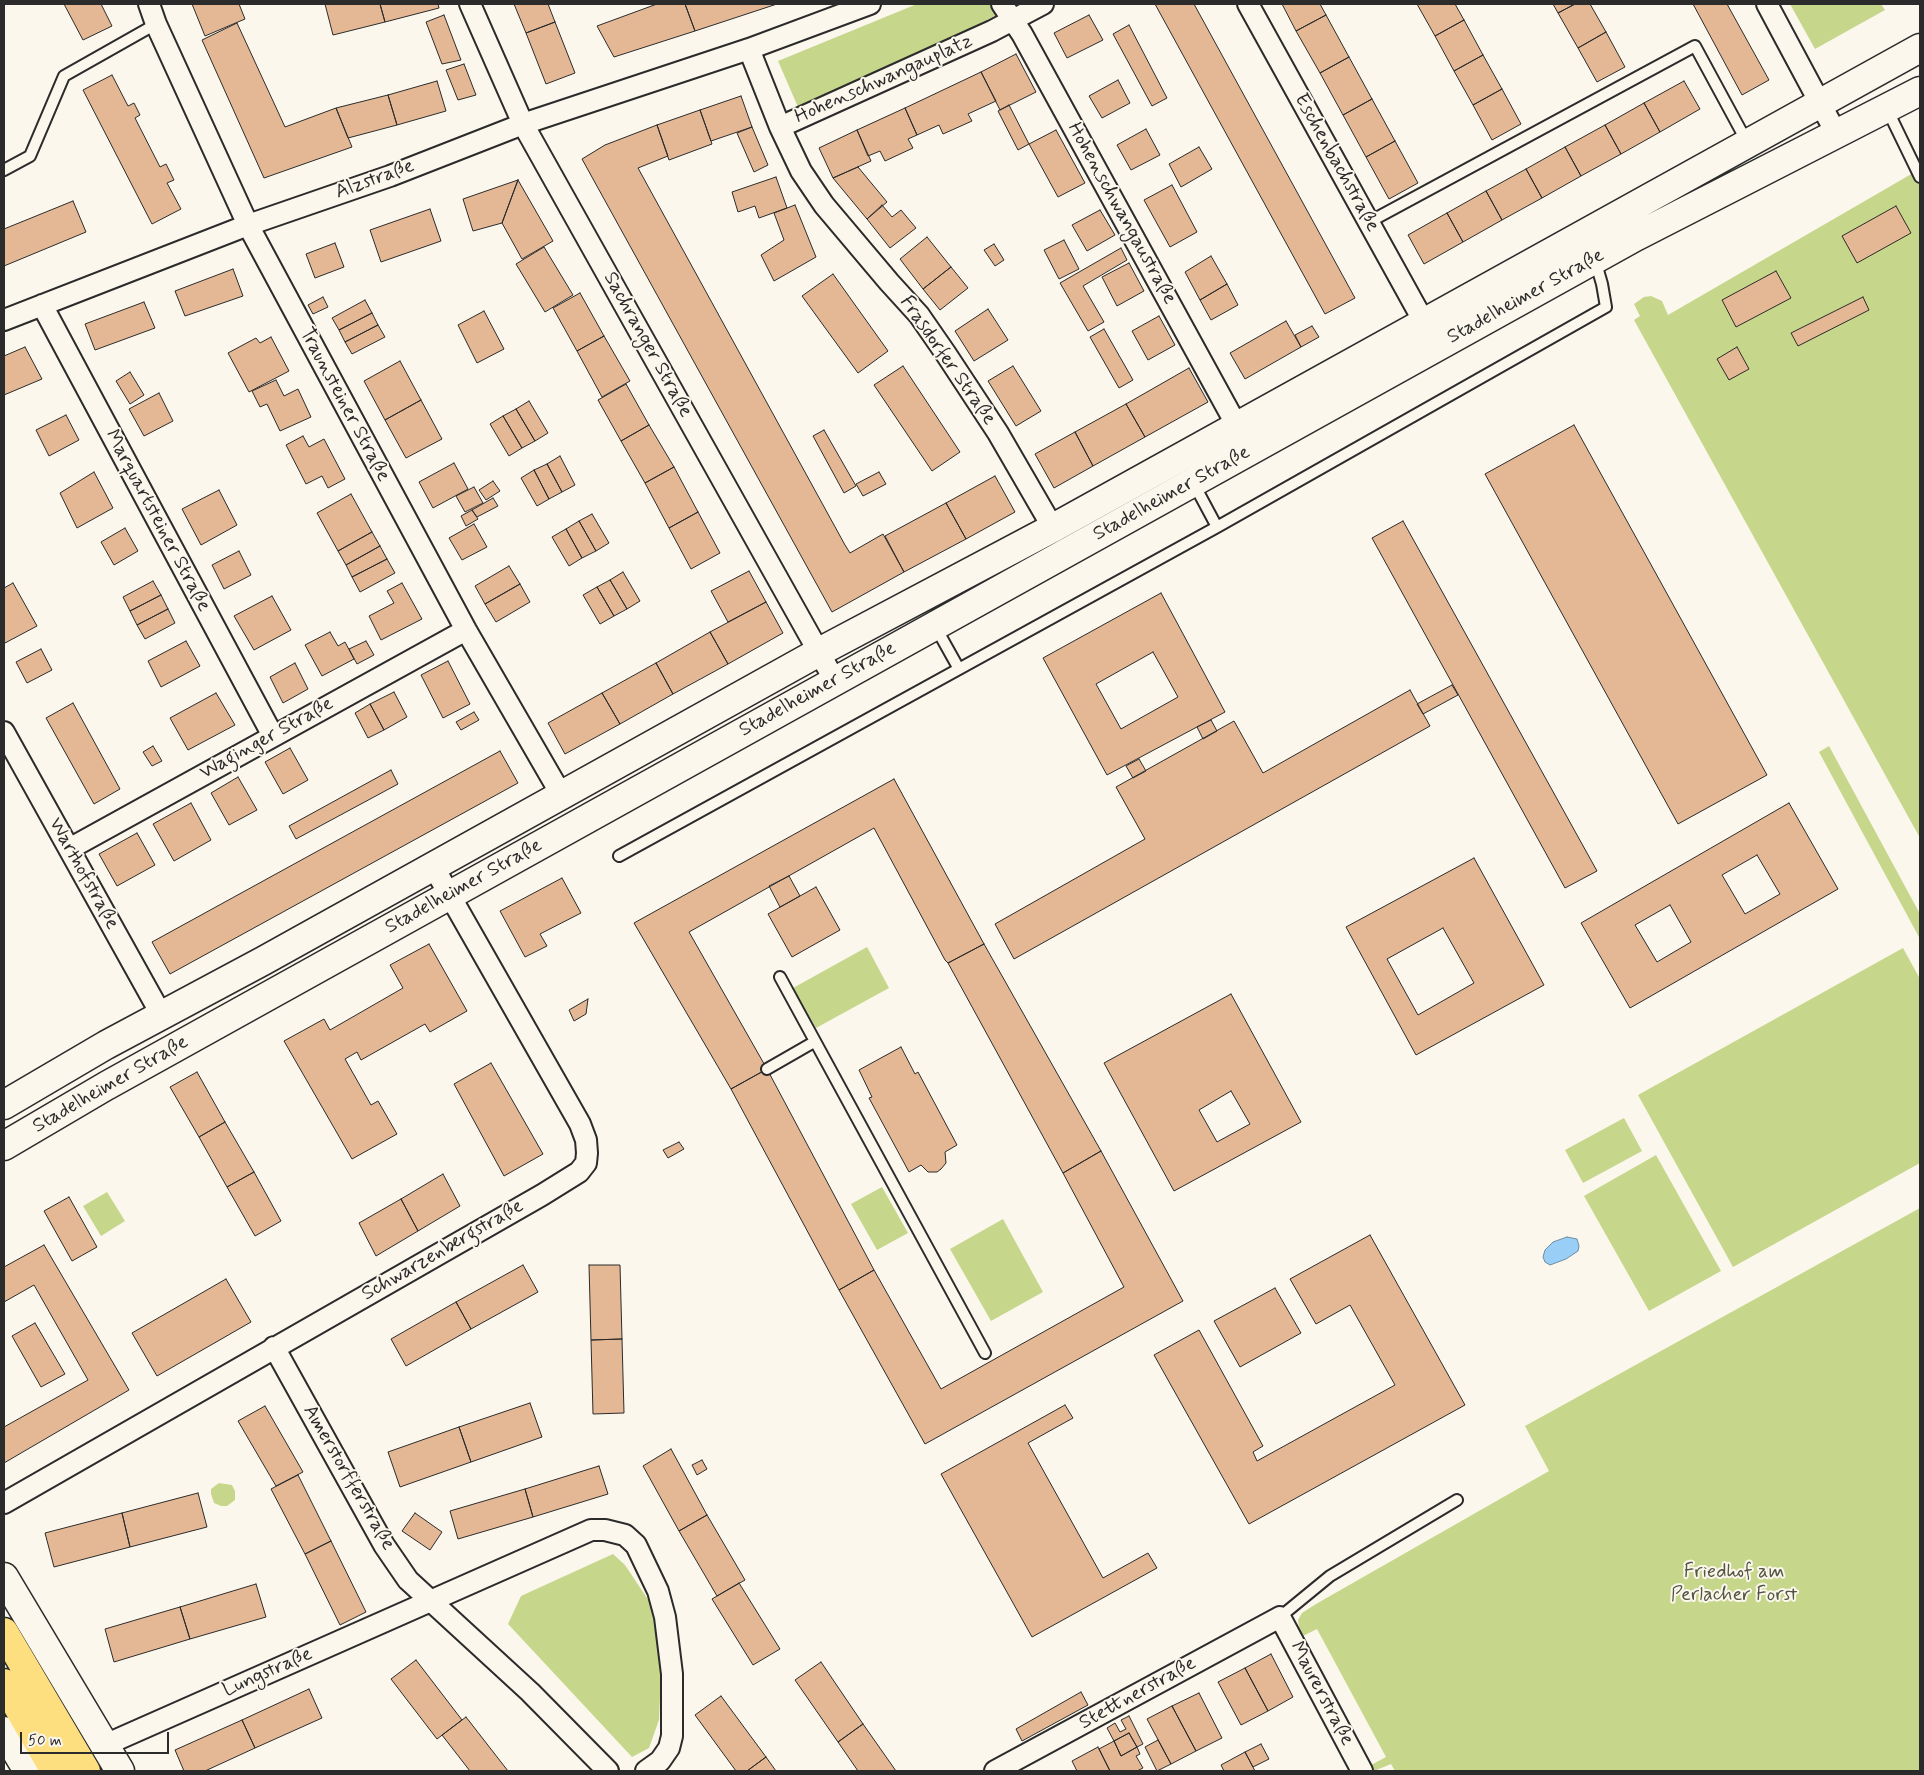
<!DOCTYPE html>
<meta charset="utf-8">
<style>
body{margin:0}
#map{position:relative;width:1924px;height:1775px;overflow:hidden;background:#fbf7ec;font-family:Mynerve,sans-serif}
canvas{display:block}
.frame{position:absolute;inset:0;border:5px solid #2b2b2b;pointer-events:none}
.scale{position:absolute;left:20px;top:1732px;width:149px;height:22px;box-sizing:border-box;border:2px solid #2b2b2b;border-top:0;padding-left:6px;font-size:15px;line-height:18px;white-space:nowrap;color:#2b2b2b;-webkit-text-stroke:4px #fbf7ec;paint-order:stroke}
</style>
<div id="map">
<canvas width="1924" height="1775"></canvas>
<div class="frame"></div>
<div class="scale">50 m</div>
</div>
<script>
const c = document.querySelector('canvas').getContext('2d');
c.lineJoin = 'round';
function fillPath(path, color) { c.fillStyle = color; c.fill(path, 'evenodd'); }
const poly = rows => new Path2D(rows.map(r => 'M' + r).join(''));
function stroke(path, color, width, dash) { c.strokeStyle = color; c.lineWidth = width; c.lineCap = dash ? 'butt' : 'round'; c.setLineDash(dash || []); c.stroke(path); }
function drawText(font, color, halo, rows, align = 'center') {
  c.font = font + ' Mynerve,sans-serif'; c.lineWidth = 4; c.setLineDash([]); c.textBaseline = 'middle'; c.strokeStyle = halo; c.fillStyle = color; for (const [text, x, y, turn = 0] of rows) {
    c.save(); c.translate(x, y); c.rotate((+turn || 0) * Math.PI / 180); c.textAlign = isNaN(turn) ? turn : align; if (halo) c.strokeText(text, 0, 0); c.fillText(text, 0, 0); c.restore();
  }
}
fillPath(poly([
 [917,4,1018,4,944,42,798,107,778,61],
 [1790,4,1881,4,1885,10,1815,49],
 [1920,169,1920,838,1634,320,1640,316,1634,304,1644,297,1651,296,1662,301,1668,315],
 [1829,746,1920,914,1920,939,1819,752],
 [867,947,889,988,816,1028,793,988],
 [1903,948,1920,979,1920,1163,1733,1267,1638,1095],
 [1624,1118,1642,1151,1583,1183,1565,1150],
 [1656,1155,1721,1271,1649,1311,1584,1196],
 [882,1187,908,1233,877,1250,851,1204],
 [107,1192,125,1221,101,1236,83,1206],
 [1920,1208,1920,1771,1395,1771,1391,1764,1374,1771,1371,1765,1386,1757,1317,1629,1301,1637,1300,1635,1298,1620,1302,1613,1316,1604,1549,1471,1525,1426],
 [1003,1219,1043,1292,991,1321,950,1249],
 [219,1483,232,1485,235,1491,235,1500,227,1506,221,1506,214,1503,211,1494,211,1489],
 [613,1554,625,1565,653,1607,661,1675,659,1720,649,1748,632,1757,508,1624,521,1596]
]), '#c6d78c');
const water = poly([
 [1567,1237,1577,1239,1579,1246,1578,1251,1566,1259,1550,1265,1545,1262,1543,1257,1545,1250,1553,1242,1567,1237]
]);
fillPath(water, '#99cff7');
stroke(water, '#6d8da5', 1);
const building = poly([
 [64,4,101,4,112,26,83,40,64,4],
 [192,4,239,4,245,19,205,36,192,4],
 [325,4,380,4,385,22,333,35,325,4],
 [380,4,438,4,439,8,385,22,380,4],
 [514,4,548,4,555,22,526,33,514,4],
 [657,4,685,4,695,31,614,57,597,26,657,4],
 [685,4,777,4,695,31,685,4],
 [1155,4,1194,4,1355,298,1325,314,1155,4],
 [1282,4,1320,4,1326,15,1296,31,1282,4],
 [1417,4,1455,4,1464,20,1435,36,1417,4],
 [1553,4,1575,4,1558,13,1553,4],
 [1575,4,1590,4,1606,32,1578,48,1558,13,1575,4],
 [1693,4,1727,4,1769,80,1742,95,1693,4],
 [444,15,461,60,442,64,426,22,444,15],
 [1089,15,1103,40,1067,58,1054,33,1089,15],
 [1326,15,1349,57,1320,73,1296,31,1326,15],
 [1464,20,1483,55,1454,71,1435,36,1464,20],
 [555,22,575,73,546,84,526,33,555,22],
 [237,23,285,127,336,108,352,147,264,178,202,40,237,23],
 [1129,25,1167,98,1152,106,1113,34,1129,25],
 [1606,32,1625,67,1597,82,1578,48,1606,32],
 [1016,54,1036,92,1000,110,981,72,1016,54],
 [1483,55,1502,89,1473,105,1454,71,1483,55],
 [1349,57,1372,99,1343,115,1320,73,1349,57],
 [464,64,476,95,458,100,446,70,464,64],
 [981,72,996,101,968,114,972,121,943,134,939,125,917,135,905,108,981,72],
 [112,75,128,106,134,103,140,115,135,118,160,167,166,164,174,180,167,183,181,209,152,224,83,90,112,75],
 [1118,80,1130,103,1102,118,1089,96,1118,80],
 [437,81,446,111,397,125,388,95,437,81],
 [1684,81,1700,109,1660,132,1644,103,1684,81],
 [1502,89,1521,124,1492,140,1473,105,1502,89],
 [388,95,397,125,348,138,336,108,388,95],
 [741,96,752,127,711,141,700,110,741,96],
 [1372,99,1395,141,1366,157,1343,115,1372,99],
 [1644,103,1660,132,1621,154,1605,125,1644,103],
 [1009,105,1029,144,1018,150,998,111,1009,105],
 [905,108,917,135,908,139,913,148,885,161,880,151,868,156,857,130,905,108],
 [700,110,712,144,669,160,657,125,700,110],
 [657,125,668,156,638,168,845,545,850,553,883,534,904,572,832,612,582,159,605,145,657,125],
 [1605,125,1621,154,1581,176,1565,147,1605,125],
 [752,127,768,165,754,172,737,133,752,127],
 [1146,129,1160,155,1131,170,1117,145,1146,129],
 [857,130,871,161,833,178,819,148,857,130],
 [1056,130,1085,183,1058,197,1029,144,1056,130],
 [1395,141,1418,183,1389,199,1366,157,1395,141],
 [1199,147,1212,169,1181,187,1169,164,1199,147],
 [1565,147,1581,176,1542,198,1526,169,1565,147],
 [858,167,887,202,867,219,833,178,858,167],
 [1526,169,1542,198,1502,220,1486,191,1526,169],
 [776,177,787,208,759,218,755,206,738,212,732,192,776,177],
 [518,180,502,223,473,231,463,199,518,180],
 [518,180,553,241,522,259,502,223,518,180],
 [1172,185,1197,232,1170,247,1144,200,1172,185],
 [1486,191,1502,220,1463,242,1447,213,1486,191],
 [73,201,86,232,4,266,4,229,73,201],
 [795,205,816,257,774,281,761,255,784,240,774,213,795,205],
 [882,205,892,217,901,210,916,228,890,248,867,219,882,205],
 [1896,206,1911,233,1857,263,1842,236,1896,206],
 [430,209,441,241,381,262,370,230,430,209],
 [1100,210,1115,235,1087,251,1072,225,1100,210],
 [1447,213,1463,242,1424,264,1408,235,1447,213],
 [927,237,951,267,923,289,900,259,927,237],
 [1064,240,1079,269,1059,279,1044,250,1064,240],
 [335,243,344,267,315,278,306,254,335,243],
 [994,244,1004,260,995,266,984,250,994,244],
 [544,247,573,295,545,312,516,264,544,247],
 [1121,248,1127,260,1083,286,1104,322,1088,331,1060,283,1121,248],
 [1211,256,1227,284,1200,300,1185,272,1211,256],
 [1129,263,1144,291,1117,306,1102,277,1129,263],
 [951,267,968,288,940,310,923,289,951,267],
 [233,269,243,296,185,316,175,291,233,269],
 [1776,271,1791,298,1736,327,1722,300,1776,271],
 [833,274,888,351,858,373,802,296,833,274],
 [1227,284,1238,305,1211,320,1200,300,1227,284],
 [580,293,604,336,577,351,553,308,580,293],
 [323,297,328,307,313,314,308,305,323,297],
 [1863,297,1869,310,1798,346,1791,333,1863,297],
 [365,300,372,313,339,330,332,318,365,300],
 [144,302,155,328,95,350,85,324,144,302],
 [988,309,1008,340,974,361,955,331,988,309],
 [484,311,504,349,477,363,458,325,484,311],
 [372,313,378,325,345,342,339,330,372,313],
 [1159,316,1175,345,1148,360,1132,331,1159,316],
 [1286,321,1301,347,1245,379,1230,353,1286,321],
 [378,325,385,337,352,354,345,342,378,325],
 [1312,326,1319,337,1301,347,1295,335,1312,326],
 [1104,329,1133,380,1119,388,1090,337,1104,329],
 [604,336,630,381,602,397,577,351,604,336],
 [271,337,289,371,249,392,228,353,256,338,260,343,271,337],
 [25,347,42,379,4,395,4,356,25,347],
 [1737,347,1749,369,1729,380,1717,359,1737,347],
 [400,361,421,400,385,420,364,381,400,361],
 [903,366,960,452,932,471,874,385,903,366],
 [1013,366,1041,411,1016,426,988,381,1013,366],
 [1189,368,1208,402,1145,437,1126,404,1189,368],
 [130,372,144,395,130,404,116,381,130,372],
 [276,380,284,396,298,389,311,417,280,431,267,404,260,407,252,391,276,380],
 [626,384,649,425,621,441,598,400,626,384],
 [159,393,173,421,144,436,129,409,159,393],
 [421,400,442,439,406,458,385,420,421,400],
 [529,401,548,433,535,441,516,409,529,401],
 [1126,404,1145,437,1093,466,1075,432,1126,404],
 [516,409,535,441,522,448,503,416,516,409],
 [66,415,79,440,49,456,36,430,66,415],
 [503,416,522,448,509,456,490,424,503,416],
 [649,425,674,467,645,483,621,441,649,425],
 [1574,425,1767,775,1678,824,1485,474,1574,425],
 [824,430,856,486,844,493,813,436,824,430],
 [1075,432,1093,466,1054,488,1035,454,1075,432],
 [303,436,309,447,324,439,345,479,328,488,322,476,306,484,286,445,303,436],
 [560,456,575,485,562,492,547,464,560,456],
 [454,463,468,489,433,508,419,482,454,463],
 [547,464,562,492,549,499,534,470,547,464],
 [674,467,698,512,669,528,645,483,674,467],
 [534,470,549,499,537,506,521,478,534,470],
 [94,472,113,508,77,528,60,493,94,472],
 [879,472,886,484,863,496,856,484,879,472],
 [995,476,1015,512,966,539,946,503,995,476],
 [493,481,500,491,486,500,479,490,493,481],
 [474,487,483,503,465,512,456,496,474,487],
 [219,490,237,525,201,545,182,509,219,490],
 [351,494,372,532,338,551,317,513,351,494],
 [493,498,498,506,477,517,472,510,493,498],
 [946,503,966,539,904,572,885,536,946,503],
 [472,510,478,519,466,526,461,516,472,510],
 [698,512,720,553,691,569,669,528,698,512],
 [592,514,609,543,596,551,579,521,592,514],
 [579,521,596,551,582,558,566,529,579,521],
 [1403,521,1597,871,1565,888,1372,538,1403,521],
 [474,524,487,547,462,560,449,538,474,524],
 [125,528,138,551,114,565,101,542,125,528],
 [566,529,582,558,569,566,552,537,566,529],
 [372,532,380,546,346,565,338,551,372,532],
 [380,546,387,559,352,577,346,565,380,546],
 [239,551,251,575,224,589,212,565,239,551],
 [387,559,395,573,360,592,352,577,387,559],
 [509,566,520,584,485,604,475,586,509,566],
 [749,571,766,602,728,622,711,591,749,571],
 [623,572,640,601,627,609,610,580,623,572],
 [610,580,627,609,614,616,597,587,610,580],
 [153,581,161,595,130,611,123,597,153,581],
 [13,583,37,626,5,643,4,640,4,588,13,583],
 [402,583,422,619,381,640,369,616,394,603,387,591,402,583],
 [520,584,530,602,496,622,485,604,520,584],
 [597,587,614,616,600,624,583,595,597,587],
 [1161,593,1225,712,1107,775,1043,658,1161,593],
 [1153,652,1178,697,1121,729,1096,684,1153,652],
 [161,595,168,609,137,625,130,611,161,595],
 [272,596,291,630,254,650,234,616,272,596],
 [766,602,783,633,728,664,710,632,766,602],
 [168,609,175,623,145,639,137,625,168,609],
 [330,632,338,646,345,642,354,659,322,676,305,645,330,632],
 [710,632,728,664,673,694,656,663,710,632],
 [186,641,200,666,161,687,148,661,186,641],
 [366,641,374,655,357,664,349,649,366,641],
 [41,649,52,670,27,683,16,662,41,649],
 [448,661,470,704,443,718,421,675,448,661],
 [295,663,308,689,283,703,270,677,295,663],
 [656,663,673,694,620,724,602,693,656,663],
 [1452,685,1458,695,1423,714,1417,704,1452,685],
 [1410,690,1430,726,1014,959,995,924,1145,839,1116,787,1234,721,1263,773,1410,690],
 [394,692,407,717,384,730,370,704,394,692],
 [216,693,235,725,188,750,170,718,216,693],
 [602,693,620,724,565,754,548,723,602,693],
 [73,703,120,789,94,804,46,718,73,703],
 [370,704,384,730,368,738,355,713,370,704],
 [474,712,479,720,461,730,456,722,474,712],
 [1211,720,1217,731,1203,739,1197,727,1211,720],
 [153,746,162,761,152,766,143,752,153,746],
 [290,748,308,780,283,794,265,762,290,748],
 [500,751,518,783,170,974,152,942,500,751],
 [1139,759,1146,771,1133,778,1126,766,1139,759],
 [391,770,398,784,296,839,289,826,391,770],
 [238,777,257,810,229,825,211,793,238,777],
 [894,779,984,944,948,963,945,960,874,828,689,932,767,1069,731,1089,634,923,894,779],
 [191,803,211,840,174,861,153,824,191,803],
 [1789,803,1838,889,1630,1008,1581,923,1789,803],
 [1757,855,1780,894,1745,914,1722,875,1757,855],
 [1670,905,1691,942,1657,962,1635,925,1670,905],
 [137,833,155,865,117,886,99,854,137,833],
 [1474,858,1544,985,1416,1055,1346,927,1474,858],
 [1443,928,1474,983,1418,1015,1387,959,1443,928],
 [789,876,800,896,780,907,769,886,789,876],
 [562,878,581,913,540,934,547,946,525,957,500,911,562,878],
 [816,887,840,930,792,957,768,914,816,887],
 [429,944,467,1011,430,1032,425,1024,361,1060,357,1052,345,1059,371,1105,378,1101,397,1134,352,1159,284,1041,324,1019,330,1030,403,988,390,965,429,944],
 [984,944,1101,1151,1063,1173,948,963,984,944],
 [1231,994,1301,1122,1174,1191,1104,1063,1231,994],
 [1231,1091,1250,1124,1217,1142,1199,1110,1231,1091],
 [588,999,586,1014,574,1021,569,1010,588,999],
 [901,1047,915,1074,918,1072,957,1145,945,1152,946,1163,941,1169,937,1172,928,1172,921,1165,909,1172,869,1098,872,1097,859,1070,901,1047],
 [491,1063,543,1154,504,1176,454,1084,491,1063],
 [767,1069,874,1270,839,1290,731,1089,767,1069],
 [197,1072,225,1122,199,1137,170,1087,197,1072],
 [225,1122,254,1172,227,1187,199,1137,225,1122],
 [679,1142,684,1149,668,1158,663,1150,679,1142],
 [1101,1151,1183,1301,925,1444,839,1290,874,1270,941,1389,1124,1287,1063,1173,1101,1151],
 [254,1172,281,1221,255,1236,227,1187,254,1172],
 [443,1174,460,1206,418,1231,401,1199,443,1174],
 [69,1197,97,1247,72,1261,44,1211,69,1197],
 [401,1199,418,1231,376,1256,359,1223,401,1199],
 [1370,1235,1465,1405,1249,1524,1154,1355,1199,1330,1263,1446,1253,1452,1257,1461,1395,1385,1350,1305,1316,1324,1290,1279,1370,1235],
 [44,1245,129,1390,4,1463,4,1427,88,1380,34,1285,4,1302,4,1267,44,1245],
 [523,1265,538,1292,471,1329,456,1302,523,1265],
 [589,1265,620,1265,622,1339,591,1340,589,1265],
 [226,1279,251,1322,157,1376,132,1333,226,1279],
 [1275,1288,1301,1333,1240,1367,1214,1321,1275,1288],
 [456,1302,471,1329,406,1366,391,1339,456,1302],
 [35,1323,65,1374,41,1387,12,1336,35,1323],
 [622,1339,624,1413,593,1414,591,1340,622,1339],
 [530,1403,542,1437,471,1462,459,1427,530,1403],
 [1065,1405,1073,1418,1028,1443,1103,1578,1148,1553,1157,1568,1032,1637,941,1474,1065,1405],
 [265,1406,303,1472,276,1486,238,1421,265,1406],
 [459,1427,471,1462,400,1487,388,1452,459,1427],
 [671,1449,707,1515,679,1531,643,1466,671,1449],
 [702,1460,707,1469,697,1475,692,1465,702,1460],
 [599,1466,608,1494,533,1517,525,1489,599,1466],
 [298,1475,331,1541,305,1554,271,1489,298,1475],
 [525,1489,533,1517,458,1539,450,1511,525,1489],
 [198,1493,207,1527,130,1547,122,1513,198,1493],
 [122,1513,130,1547,54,1567,45,1533,122,1513],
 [415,1513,442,1532,430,1550,402,1531,415,1513],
 [707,1515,745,1580,717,1596,679,1531,707,1515],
 [331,1541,366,1612,340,1625,305,1554,331,1541],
 [739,1583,780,1649,753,1665,712,1599,739,1583],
 [256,1584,266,1617,190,1639,180,1607,256,1584],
 [180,1607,190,1639,114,1662,105,1629,180,1607],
 [1271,1654,1293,1697,1268,1711,1245,1668,1271,1654],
 [416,1660,462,1720,437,1739,391,1679,416,1660],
 [821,1662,863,1724,838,1742,795,1680,821,1662],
 [1245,1668,1268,1711,1241,1725,1218,1682,1245,1668],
 [309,1689,322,1718,255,1748,242,1720,309,1689],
 [1081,1692,1088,1705,1022,1741,1016,1729,1081,1692],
 [1199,1693,1222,1738,1196,1751,1172,1706,1199,1693],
 [721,1696,766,1757,747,1771,736,1771,695,1715,721,1696],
 [1172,1706,1196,1751,1171,1764,1147,1719,1172,1706],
 [1129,1716,1143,1744,1137,1747,1129,1733,1114,1741,1107,1728,1115,1723,1120,1732,1126,1729,1121,1720,1129,1716],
 [466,1717,508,1771,470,1771,442,1735,466,1717],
 [242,1720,255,1748,205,1771,184,1771,175,1750,242,1720],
 [863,1724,896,1771,858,1771,838,1742,863,1724],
 [1129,1733,1137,1747,1121,1756,1114,1741,1129,1733],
 [1158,1740,1171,1764,1157,1771,1145,1747,1158,1740],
 [1114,1741,1121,1756,1137,1747,1140,1754,1136,1756,1143,1768,1137,1771,1110,1771,1099,1749,1114,1741],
 [1261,1744,1269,1759,1253,1767,1245,1752,1261,1744],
 [1098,1747,1110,1771,1077,1771,1072,1761,1098,1747],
 [1245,1752,1255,1771,1224,1771,1221,1765,1245,1752],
 [766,1757,776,1771,747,1771,766,1757]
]);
fillPath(building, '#e5b895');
stroke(building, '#2b2b2b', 1);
const service = poly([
 [1887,109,1920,177],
 [4,170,30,156,64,76,156,24],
 [1369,222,1695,46,1747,142],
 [1194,484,1217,527],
 [935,626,959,669],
 [619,856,1217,527,1606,307,1602,284,1595,260],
 [780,977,985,1353],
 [767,1069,814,1042],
 [1280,1617,1330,1576,1457,1500]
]);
const minor = poly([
 [149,4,156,24,248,225,466,630,562,796],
 [470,4,523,124,835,681],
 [1002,4,1022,34,1237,426],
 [1248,4,1424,322],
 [1767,4,1836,133],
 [749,49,780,127,992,31,1043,4],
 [780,127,801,171,824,205,889,282,919,315,946,354,998,433,1053,528],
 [42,305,273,736],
 [4,320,248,225,390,176,523,124,749,49,870,4],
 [4,732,162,1016],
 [69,849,466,630],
 [274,1347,384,1545,408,1580,530,1692,608,1771],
 [4,1503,542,1195,579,1172,586,1163,587,1153,586,1140,580,1124,433,866],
 [105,1745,591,1530,605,1530,625,1535,636,1545,658,1591,665,1617,672,1674,672,1736,669,1748,660,1761,646,1771],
 [995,1771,1280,1617,1362,1771]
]);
const secondary = poly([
 [4,1105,106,1045,263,961,819,652,1053,528,1920,48],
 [4,1146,106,1086,1635,237,1920,91],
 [4,1577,120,1771],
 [4,1731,28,1771]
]);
const trunk = poly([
 [4,1632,86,1771],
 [4,1683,55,1771]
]);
stroke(service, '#2b2b2b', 14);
stroke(minor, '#2b2b2b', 24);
stroke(secondary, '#2b2b2b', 31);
stroke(trunk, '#2b2b2b', 31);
stroke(service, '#fbf7ec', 10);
stroke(minor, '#fbf7ec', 20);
stroke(secondary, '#fbf7ec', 28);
stroke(trunk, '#fedf80', 28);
drawText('20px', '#2b2b2b', '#fbf7ec', [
 ["Hohenschwangauplatz",884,80,-24],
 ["Eschenbachstraße",1336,163,61],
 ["Alzstraße",375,180,-20],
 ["Hohenschwangaustraße",1121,214,61],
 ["Stadelheimer Straße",1526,297,-29],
 ["Sachranger Straße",647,345,61],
 ["Frasdorfer Straße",947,361,55],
 ["Traunsteiner Straße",344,405,62],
 ["Stadelheimer Straße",1172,494,-29],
 ["Marquartsteiner Straße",157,521,62],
 ["Stadelheimer Straße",818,690,-29],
 ["Waginger Straße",267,739,-29],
 ["Warthofstraße",83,874,61],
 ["Stadelheimer Straße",464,887,-29],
 ["Stadelheimer Straße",111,1085,-30],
 ["Schwarzenbergstraße",443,1251,-30],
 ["Amerstorfferstraße",348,1478,60],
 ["Lungstraße",268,1673,-24],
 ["Stettnerstraße",1138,1694,-29],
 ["Maurerstraße",1321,1694,62]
]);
drawText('20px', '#525643', '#fbf7ec', [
 ["Friedhof am",1734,1573],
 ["Perlacher Forst",1734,1596]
]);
</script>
